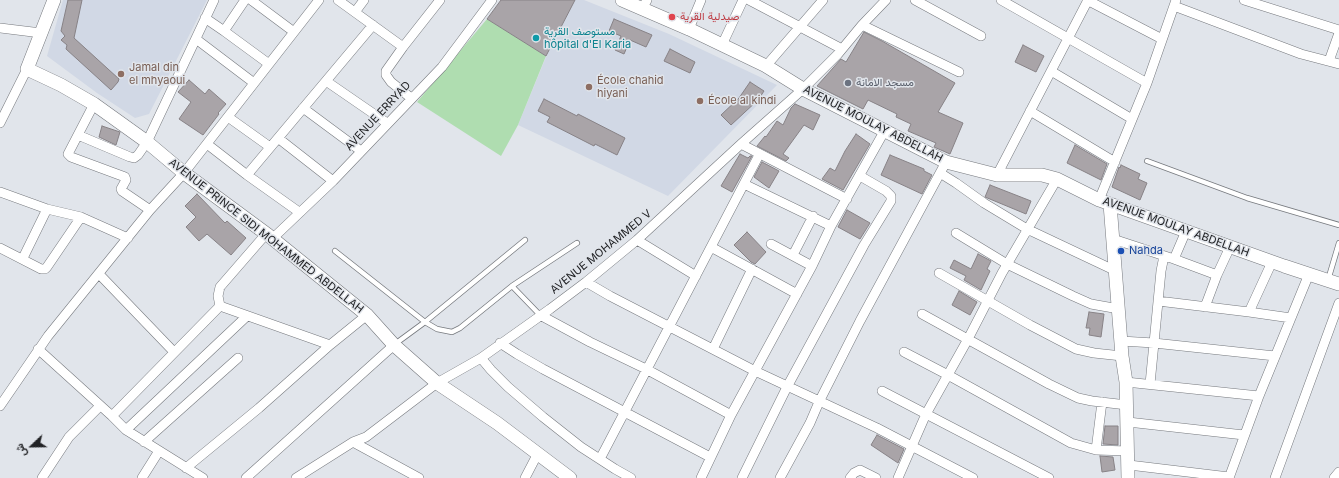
<!DOCTYPE html>
<meta charset="utf-8">
<style>
body{margin:0}
#map{position:relative;width:1339px;height:478px;overflow:hidden;background:#e1e5eb;font-family:Inter,Vazirmatn,sans-serif}
canvas{display:block}
.north{position:absolute;left:12px;top:426px;width:40px;height:40px;-webkit-text-stroke:3px #e1e5eb;paint-order:stroke;rotate:248deg;font-size:11px;font-weight:700;line-height:16px;text-align:center;color:#212225}
.north::after{content:'';display:block;margin:auto;width:14px;height:18px;background:#212225;clip-path:polygon(50% 0,100% 100%,50% 72%,0 100%)}
</style>
<div id="map">
<canvas width="1339" height="478"></canvas>
<div class="north">ش</div>
</div>
<script>
const c = document.querySelector('canvas').getContext('2d');
c.lineJoin = 'round';
function fillPath(path, color) { c.fillStyle = color; c.fill(path, 'evenodd'); }
const poly = rows => new Path2D(rows.map(r => 'M' + r).join(''));
function stroke(path, color, width, dash) { c.strokeStyle = color; c.lineWidth = width; c.lineCap = dash ? 'butt' : 'round'; c.setLineDash(dash || []); c.stroke(path); }
function drawText(font, color, halo, rows, align = 'center') {
  c.font = font + ' Inter,Vazirmatn,sans-serif'; c.lineWidth = 3; c.setLineDash([]); c.textBaseline = 'middle'; c.strokeStyle = halo; c.fillStyle = color; for (const [text, x, y, turn = 0] of rows) {
    c.save(); c.translate(x, y); c.rotate((+turn || 0) * Math.PI / 180); c.textAlign = isNaN(turn) ? turn : align; if (halo) c.strokeText(text, 0, 0); c.fillText(text, 0, 0); c.restore();
  }
}
fillPath(poly([
 [63,0,207,0,149,114,135,118,97,93,47,56],
 [575,0,584,0,669,34,777,85,668,196,518,125,546,57]
]), '#d1d8e5');
fillPath(poly([
 [487,19,546,56,518,125,501,156,417,102]
]), '#afddb0');
const building = poly([
 [68,0,82,0,74,38,119,79,118,82,111,90,66,49,67,45,61,40,65,36,61,31,68,0],
 [501,0,575,0,546,56,487,19,501,0],
 [614,19,652,35,646,47,630,40,624,54,615,50,621,36,609,31,614,19],
 [864,32,882,41,955,83,938,112,963,123,950,154,934,147,936,143,908,131,911,124,896,117,897,114,868,100,863,109,817,86,841,59,846,62,864,32],
 [1023,45,1044,56,1036,72,1015,62,1023,45],
 [670,49,695,62,690,73,664,61,670,49],
 [189,80,205,94,209,89,226,104,218,113,219,114,203,135,179,119,191,102,178,92,189,80],
 [750,82,764,91,758,100,731,125,721,115,739,98,750,82],
 [544,99,577,116,578,114,625,138,617,155,595,144,594,146,547,122,550,117,538,111,544,99],
 [795,104,820,115,813,130,804,125,783,154,789,158,786,161,757,146,765,136,766,137,777,121,783,125,791,108,795,104],
 [102,126,120,132,116,145,99,137,102,126],
 [856,134,870,144,843,190,822,179,830,168,835,171,845,151,856,134],
 [1075,145,1107,164,1101,180,1067,163,1075,145],
 [740,154,748,158,750,156,752,156,732,192,721,186,740,154],
 [890,155,924,169,924,171,932,175,922,194,881,175,890,155],
 [762,162,779,171,769,188,754,177,762,162],
 [1121,165,1140,174,1138,179,1147,183,1140,200,1112,187,1119,167,1120,168,1121,165],
 [990,185,1031,201,1026,214,985,197,990,185],
 [197,194,225,223,227,221,246,238,231,255,207,234,199,241,186,227,196,217,185,206,197,194],
 [847,210,870,223,860,239,838,227,847,210],
 [747,232,766,252,755,264,751,262,734,245,747,232],
 [978,254,991,261,987,269,990,271,981,290,964,280,966,276,950,268,954,260,971,269,978,254],
 [959,291,977,302,970,315,952,305,959,291],
 [1089,312,1104,314,1101,337,1089,335,1090,328,1086,328,1089,312],
 [1105,426,1118,426,1118,445,1103,444,1105,426],
 [877,435,904,449,898,463,871,445,877,435],
 [1100,456,1113,457,1115,470,1102,472,1100,456]
]);
fillPath(building, '#a9a4a8');
stroke(building, '#878286', 1);
const lane = poly([
 [1147,161,1247,198,1339,225],
 [335,251,425,322,437,329,452,332,460,328,512,286,540,315],
 [1328,280,1339,243],
 [512,286,577,243],
 [395,344,425,322,525,240]
]);
const street = poly([
 [251,0,294,32],
 [338,0,403,47],
 [749,0,842,49],
 [915,0,981,36],
 [1001,0,1147,83],
 [1087,0,1162,39],
 [1244,0,1339,30],
 [1174,6,1301,54,1339,64],
 [642,9,647,0],
 [355,12,364,0],
 [205,18,224,31,269,64],
 [862,25,959,72],
 [0,28,41,33],
 [689,29,701,0],
 [224,31,245,0],
 [196,39,254,83],
 [722,45,743,0],
 [1329,61,1339,33],
 [766,66,823,0],
 [1051,71,1132,119],
 [326,81,387,123],
 [411,98,391,82,386,75,386,71,403,47,440,0],
 [94,104,68,154,71,157,125,177,126,180,121,189,122,191,150,210],
 [303,108,361,151],
 [1030,111,1115,162],
 [228,117,270,147],
 [0,123,27,69],
 [78,135,130,157,134,158,138,155,147,142,214,0],
 [278,138,333,181],
 [207,144,247,175,299,212],
 [741,144,847,199],
 [940,173,956,183,984,203,1027,229,1116,271],
 [247,175,373,25],
 [997,175,1088,0],
 [744,184,831,226],
 [0,192,47,209,81,217,128,238],
 [1099,200,1147,83,1176,0],
 [956,233,1007,264,1073,296,1091,304,1119,309],
 [266,234,220,287,218,296,220,306,330,345],
 [272,239,333,181,442,67,492,0],
 [1113,239,1174,259,1186,231],
 [637,240,696,276],
 [771,244,812,266],
 [711,247,797,294],
 [0,248,41,269,45,269,47,267,81,217],
 [793,255,813,216],
 [23,258,47,209],
 [1174,259,1217,275],
 [939,273,1030,325,1076,349,1094,353,1122,356],
 [99,274,174,352],
 [586,282,610,296,755,371,877,428,973,478],
 [1158,301,1249,312,1291,318],
 [1205,307,1217,275,1230,247],
 [1249,312,1272,262],
 [922,314,1049,384,1078,398,1092,401,1127,405],
 [540,315,590,342,646,369,731,415],
 [1121,341,1154,343,1275,356],
 [500,343,517,354,543,369,710,457],
 [38,349,112,416,126,430,203,478],
 [713,349,752,269],
 [904,352,948,375,1071,443,1096,450,1128,451],
 [481,358,491,370,508,387,543,417,581,447,615,469,631,478],
 [1126,382,1259,396],
 [1150,384,1161,271,1164,256],
 [882,391,1049,478],
 [0,406,48,336,150,210,184,173,319,0],
 [112,416,220,306],
 [1128,422,1244,435],
 [126,430,247,316],
 [144,442,238,358],
 [353,442,419,478],
 [1096,450,1102,402],
 [600,459,759,155],
 [1129,465,1229,477],
 [186,468,259,408,330,345,367,315],
 [42,478,69,437,100,406],
 [142,478,159,451],
 [246,478,394,345],
 [296,478,353,442,366,437,437,383,481,358,550,309,586,282,637,240,741,144,803,89,838,54,862,25,886,0],
 [525,478,537,455],
 [701,478,731,415,812,266,831,226,885,130],
 [742,478,787,387,864,245,891,201,891,196,886,191,860,176],
 [780,478,810,423,819,402,860,321,946,162],
 [850,478,854,473,860,470,876,478],
 [898,478,926,414,968,339,1002,273,1057,179],
 [1229,478,1259,396,1309,274],
 [1275,478,1339,303],
 [1334,478,1339,472]
]);
const secondary = poly([
 [54,0,27,69,61,85,94,104,147,142,184,173,268,235,367,315,394,345,437,383,497,423,570,478],
 [622,0,689,29,766,66,803,89,946,162,997,175,1042,175,1057,179,1099,200,1284,266,1339,284],
 [1110,204,1122,356,1126,382,1128,478]
]);
stroke(lane, '#76797e', 6);
stroke(street, '#76797e', 10);
stroke(secondary, '#76797e', 14);
stroke(lane, '#fff', 4.5);
stroke(street, '#fff', 9);
stroke(secondary, '#fff', 13);
for (const [x, y, r, color] of [
 [672,17,4,"#e0444e"],
 [536,38,4,"#0f9aa8"],
 [121,74,4,"#8d6e63"],
 [848,83,4,"#6b7280"],
 [589,87,4,"#8d6e63"],
 [700,101,4,"#8d6e63"],
 [1121,251,4,"#1a4fb4"]
]) { const dot = new Path2D(); dot.arc(x, y, r, 0, 2 * Math.PI); c.fillStyle = color; c.fill(dot); stroke(dot, '#e1e5eb', 1.5); }
drawText('11px', '#be3a42', '#e1e5eb', [
 ["صيدلية القرية",680,17]
], 'left');
drawText('11px', '#0d838f', '#e1e5eb', [
 ["مستوصف القرية",544,32],
 ["hôpital d'El Karia",544,45]
], 'left');
drawText('11px', '#785e54', '#e1e5eb', [
 ["Jamal din",129,68],
 ["el mhyaoui",129,81],
 ["École chahid",597,81],
 ["hiyani",597,94],
 ["École al kindi",708,101]
], 'left');
drawText('11px', '#5b616d', '#e1e5eb', [
 ["مسجد الامانة",856,83]
], 'left');
drawText('11px', '#212225', '#e1e5eb', [
 ["AVENUE ERRYAD",378,116,-47],
 ["AVENUE MOULAY ABDELLAH",873,124,27],
 ["AVENUE MOULAY ABDELLAH",1176,227,20],
 ["AVENUE PRINCE SIDI MOHAMMED ABDELLAH",266,236,38],
 ["AVENUE MOHAMMED V",601,252,-39]
]);
drawText('11px', '#164399', '#e1e5eb', [
 ["Nahda",1129,251]
], 'left');
</script>
